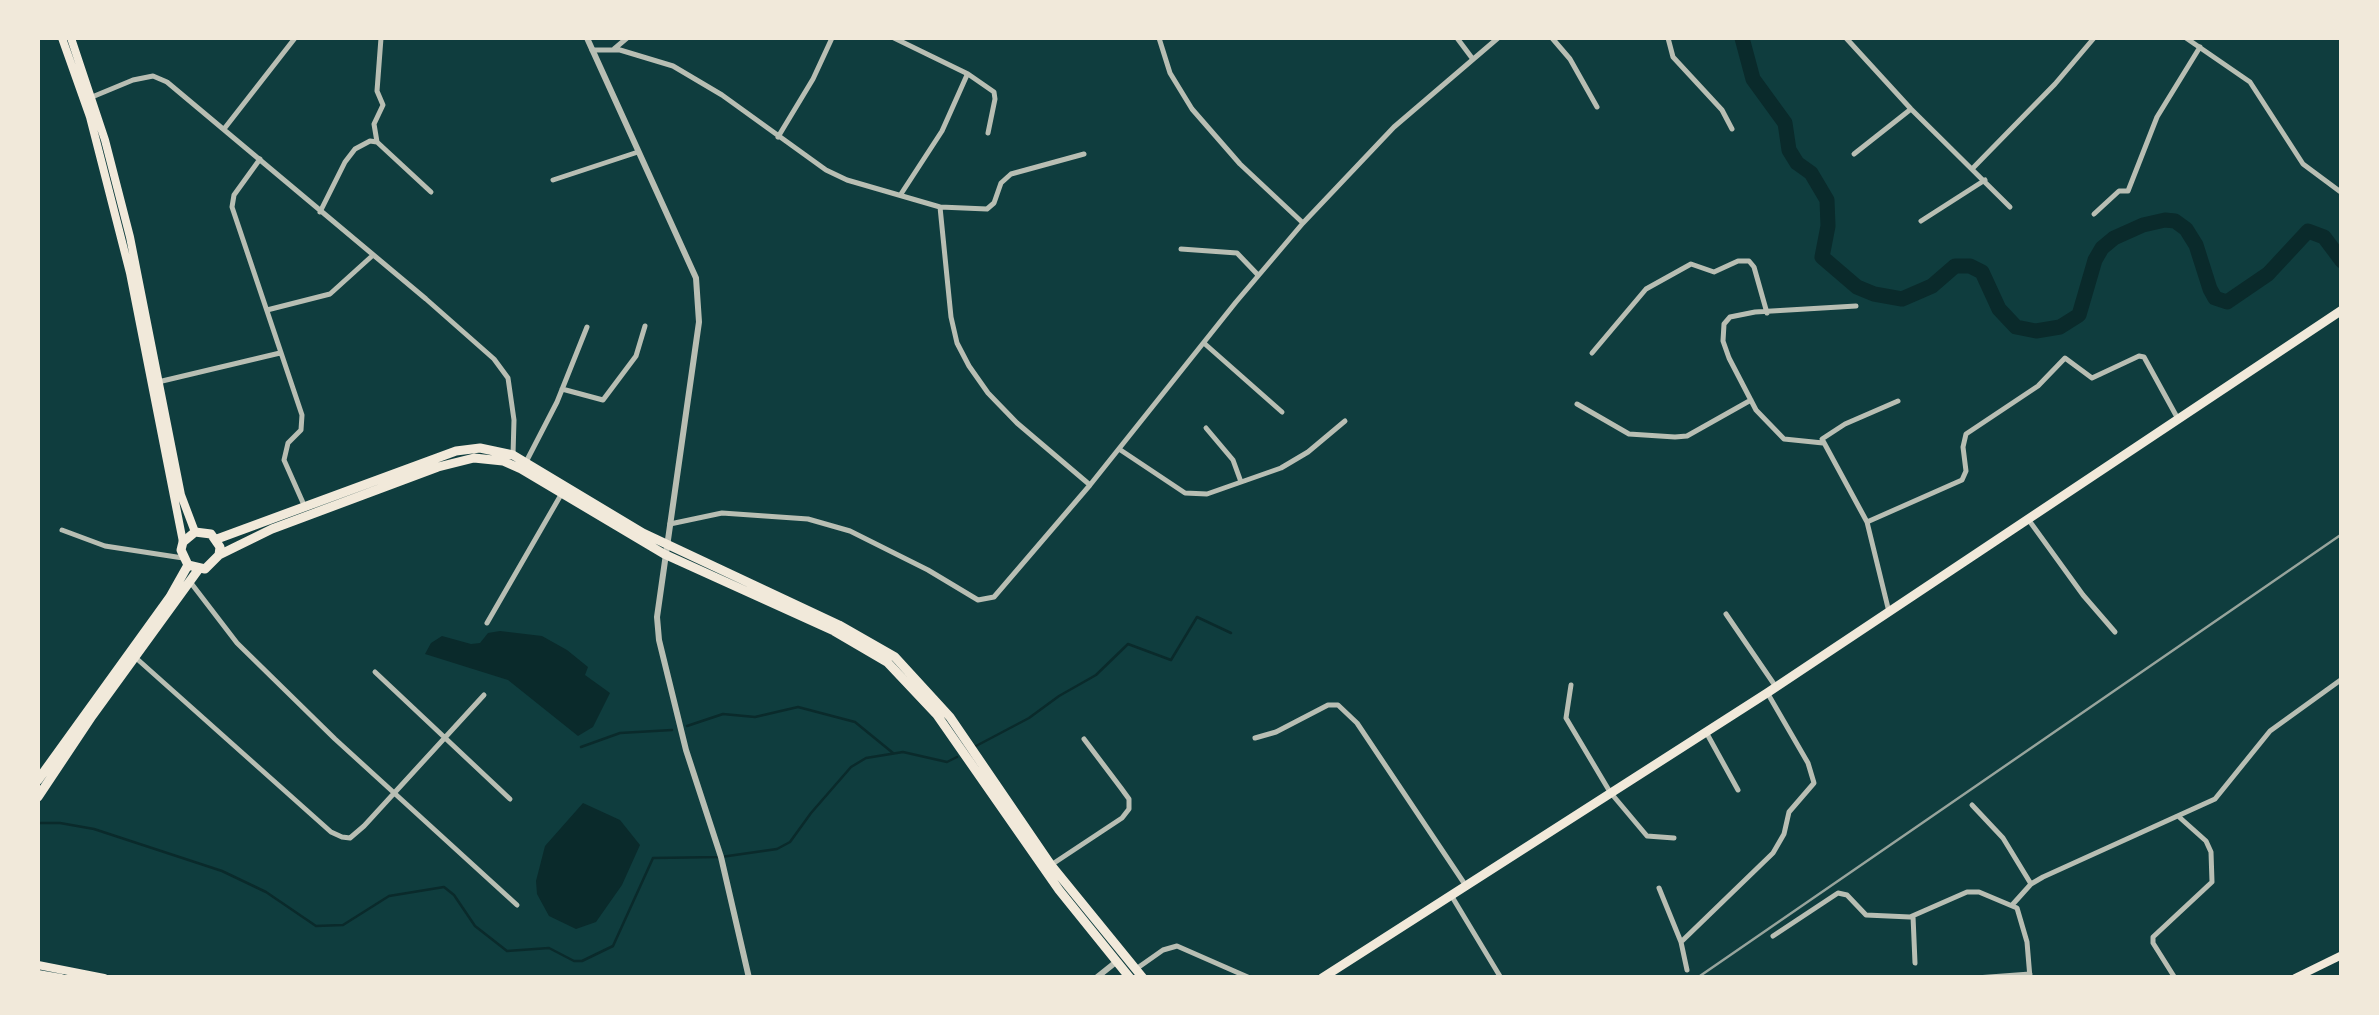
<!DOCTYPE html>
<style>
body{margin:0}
#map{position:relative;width:2379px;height:1015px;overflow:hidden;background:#0f3d3e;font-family:Overpass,sans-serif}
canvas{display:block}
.frame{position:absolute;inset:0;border:40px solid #f1e9da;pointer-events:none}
</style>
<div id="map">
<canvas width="2379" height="1015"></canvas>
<div class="frame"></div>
</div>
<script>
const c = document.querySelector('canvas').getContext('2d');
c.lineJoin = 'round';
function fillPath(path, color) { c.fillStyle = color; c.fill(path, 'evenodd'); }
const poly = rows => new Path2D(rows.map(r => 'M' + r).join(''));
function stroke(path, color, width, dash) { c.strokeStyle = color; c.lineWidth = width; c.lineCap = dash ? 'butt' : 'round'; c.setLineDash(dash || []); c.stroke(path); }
fillPath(poly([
 [500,631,542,636,567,650,588,667,585,675,610,693,593,727,578,736,508,680,425,654,431,643,442,636,471,644,480,643,488,633],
 [583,803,620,820,640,845,622,885,596,922,576,929,549,916,537,894,536,881,545,846]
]), '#0a2a2b');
stroke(poly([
 [687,726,723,714,755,717,798,707,855,722,893,753],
 [976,746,1029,718,1059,696,1096,675,1128,644,1171,660,1197,617,1231,633],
 [581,747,620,733,672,730],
 [38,823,60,823,94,829,222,871,266,892,316,926,343,925,389,896,444,887,454,895,475,926,507,951,549,948,574,961,582,961,613,946,653,858,721,857,777,849,790,842,811,813,851,767,866,758,903,752,947,762,957,757]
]), '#0a2a2b', 2.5);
stroke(poly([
 [1742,38,1753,79,1785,123,1789,150,1797,163,1811,173,1827,200,1828,226,1822,257,1857,287,1874,294,1902,299,1932,286,1955,266,1970,266,1982,272,1999,309,2016,327,2036,331,2060,327,2079,315,2095,260,2102,248,2114,238,2143,225,2165,220,2175,221,2186,229,2196,245,2210,289,2215,298,2227,302,2268,274,2308,231,2324,237,2342,261]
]), '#0a2a2b', 15);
stroke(poly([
 [894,38,968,74,994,92,995,99,988,133],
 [1159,38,1170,73,1192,109,1240,164,1303,223],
 [1457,38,1472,58],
 [1552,38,1570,59,1597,107],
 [1668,38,1673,57,1722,110,1732,129],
 [1846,38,1911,109,2010,207],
 [2186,38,2250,82,2303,164,2342,193],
 [614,49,627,38],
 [592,50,620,50,673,66,722,95,826,170,847,180,940,207,987,209,994,203,1001,183,1011,174,1084,154],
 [92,97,133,80,153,76,167,82,426,299,494,359,508,378,514,420,513,455],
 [224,129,295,38],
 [778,137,813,79,832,38],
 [377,142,374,124,383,105,377,91,381,38],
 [1854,154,1911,109],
 [260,159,234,195,232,207,302,415,301,430,288,443,284,460,304,505],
 [1973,168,2055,84,2094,38],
 [553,180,638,152],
 [901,194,942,131,967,75],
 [940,207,951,317,957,343,969,366,988,393,1017,423,1090,485],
 [320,212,345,162,355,149,370,141,377,142,431,192],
 [2094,214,2119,191,2128,191,2157,117,2200,47],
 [1921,221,1985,180],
 [1181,249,1237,253,1258,275],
 [267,310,330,294,372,256],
 [1205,344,1282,412],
 [1592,353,1646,289,1691,264,1714,272,1738,261,1749,261,1754,267,1767,313],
 [158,382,280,353],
 [562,389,603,400,636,356,645,326],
 [1577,404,1629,434,1675,437,1687,436,1751,400],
 [1206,428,1233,460,1241,482],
 [1823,443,1784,439,1756,410,1729,358,1723,341,1724,324,1730,317,1755,312,1856,306],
 [1119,449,1185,493,1207,494,1281,468,1308,452,1345,421],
 [526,462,557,402,587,327],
 [2028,519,2083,595,2115,632],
 [1867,522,1962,480,1966,471,1963,447,1966,434,2038,386,2065,358,2092,378,2139,356,2144,357,2178,419],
 [670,524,722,513,808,519,850,531,928,570,978,600,994,597,1090,485,1236,302,1303,223,1394,127,1498,38],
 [62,530,105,546,183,558],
 [191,583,237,643,335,739,517,905],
 [1889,612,1867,522,1822,439,1845,424,1898,401],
 [1726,614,1776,687],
 [487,623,562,493],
 [136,658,331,832,342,837,350,838,364,826,484,695],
 [375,672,510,799],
 [1571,685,1566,718,1610,792,1647,836,1674,838],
 [1706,732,1738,790],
 [1255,738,1276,732,1328,705,1338,705,1357,723,1466,886],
 [1972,805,2003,838,2031,884],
 [1051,865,1122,818,1129,809,1129,799,1121,788,1084,739],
 [1659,888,1681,942,1687,970],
 [1451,895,1501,978],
 [2013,904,2031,884,2043,877,2215,799,2270,731,2342,679],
 [1913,916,1915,963],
 [1773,936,1838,893,1847,895,1866,915,1910,917,1967,892,1979,892,2017,908,2027,942,2030,978],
 [1681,942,1773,853,1784,834,1789,812,1814,783,1808,763,1768,694],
 [1136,969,1163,950,1177,946,1250,978],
 [1976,978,2030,974],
 [2175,978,2153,943,2153,937,2212,882,2211,852,2206,841,2178,816]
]), '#b8beb3', 5);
stroke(poly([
 [587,38,696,278,699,322,657,617,659,640,686,750,721,857,749,978],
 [1096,978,1116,962]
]), '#b8beb3', 6);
stroke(poly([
 [62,38,90,117,130,273,183,542],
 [71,38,105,140,130,237,181,495,195,532],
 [38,965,104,978],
 [38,974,61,978],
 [2295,978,2342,955]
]), '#f1e9da', 8);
stroke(poly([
 [217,539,456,451,480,448,513,455,643,533,839,625,895,657,950,717,1051,865,1143,978],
 [219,555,220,547,211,534,195,532,183,542,181,550,188,565,205,569,219,555,272,529,438,467,474,458,503,461,521,469,664,554,834,631,887,662,937,715,1059,890,1130,978],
 [38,780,170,597,188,565],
 [38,797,92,716,198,570],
 [1322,978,1767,693,2342,310]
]), '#f1e9da', 9);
stroke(poly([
 [1697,978,2342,534]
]), '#97a49c', 2.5);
</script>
